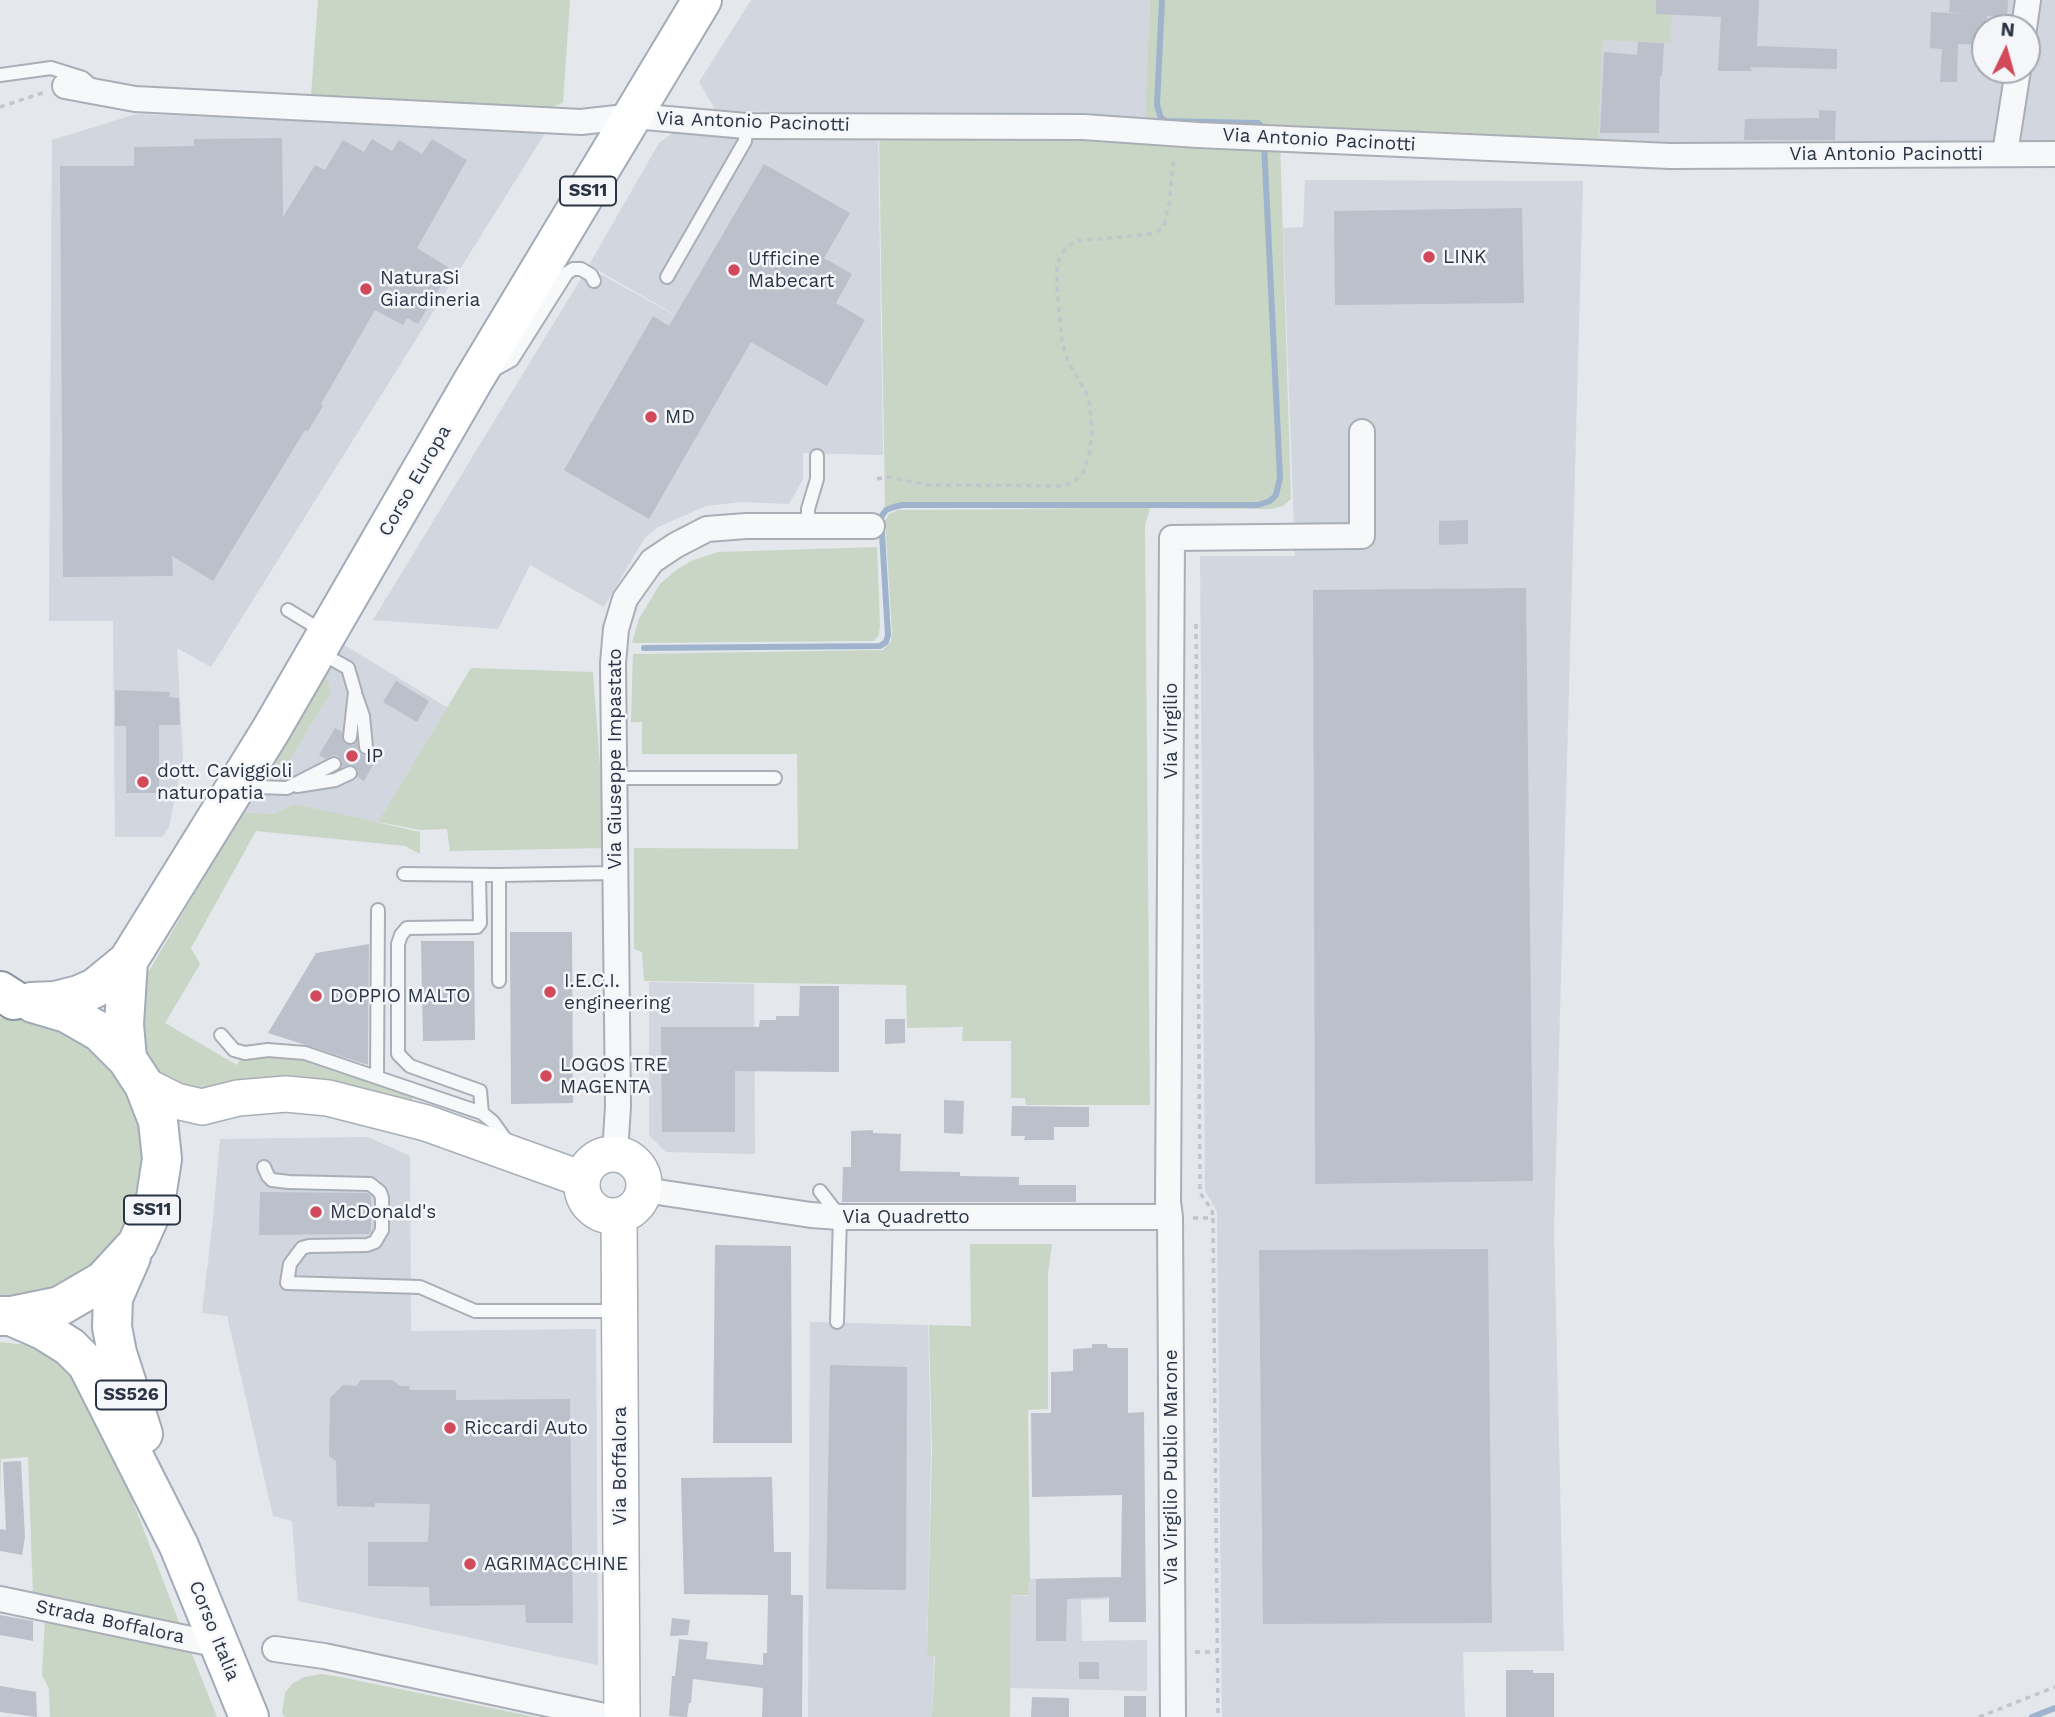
<!DOCTYPE html>
<html>
<head>
<meta charset="utf-8">
<style>
	body { margin:0 }
	#map { position:relative; width:2055px; height:1717px; overflow:hidden; background:#e4e7ec; font-family:"Work Sans",sans-serif }
	canvas { display:block }
	.north { position:absolute; left:1971px; top:14px; width:70px; height:70px; box-sizing:border-box; background:#f4f6f9; border:2px solid #a4a8b1; border-radius:50%; rotate:5deg; font-size:19px; font-weight:700; line-height:28px; text-align:center; color:#2b3445 }
	.north::after { content:''; display:block; margin:auto; width:24px; height:32px; background:#d1495b; clip-path:polygon(50% 0,100% 100%,50% 72%,0 100%) }
</style>
</head>
<body>
<div id="map">
<canvas width="2055" height="1717"></canvas>
<div class="north">N</div>
</div>
<script>
const context = document.querySelector('canvas').getContext('2d');
context.lineJoin = 'round';
function fill(path, color) { context.fillStyle = color; context.fill(path, 'evenodd'); }
const poly = rows => new Path2D(rows.map(r => 'M' + r).join(''));
function trace(path, color, width, dash) { context.strokeStyle = color; context.lineWidth = width; context.lineCap = dash ? 'butt' : 'round'; context.setLineDash(dash || []); context.stroke(path); }
function drawText(font, color, halo, rows, align = 'center') {
  context.font = font + ' "Work Sans",sans-serif'; context.lineWidth = 5; context.setLineDash([]); context.textBaseline = 'middle'; context.strokeStyle = halo; context.fillStyle = color; for (const [text, x, y, turn = 0] of rows) {
    context.save(); context.translate(x, y); context.rotate((+turn || 0) * Math.PI / 180); context.textAlign = isNaN(turn) ? turn : align; if (halo) context.strokeText(text, 0, 0); context.fillText(text, 0, 0); context.restore();
  }
}
const built = poly([
	[751,0,1150,0,1145,118,716,111,699,82],
	[1672,0,2055,0,2055,148,1845,149,1666,142,1598,145,1603,39],
	[1985,28,2027,28,2027,70,1985,70],
	[136,114,547,130,211,667,177,648,183,758,169,827,162,837,115,837,113,621,49,621,52,140],
	[679,129,878,134,883,455,803,453,803,479,789,504,741,502,706,506,658,527,644,539,604,607,530,565,498,629,373,620,588,267,710,335,589,265,659,143],
	[1305,180,1583,181,1554,1230,1564,1651,1463,1652,1465,1717,1222,1717,1217,1211,1205,1191,1200,556,1295,556,1283,228,1303,227],
	[341,643,448,708,377,824,295,804,273,814,242,812,262,777,283,772,331,692,325,670],
	[649,982,754,984,755,1154,666,1152,649,1135],
	[368,1137,410,1156,411,1331,596,1329,598,1665,298,1601,292,1521,273,1516,227,1316,202,1313,213,1218,220,1139],
	[810,1322,928,1325,931,1451,927,1656,934,1656,932,1717,808,1717],
	[1108,1577,1108,1599,1081,1600,1082,1641,1147,1640,1147,1691,1010,1688,1011,1595,1028,1596,1030,1579]
]);
const green = poly([
	[318,0,570,0,563,103,541,111,311,95],
	[1150,0,1672,0,1671,43,1603,40,1598,145,1145,118],
	[879,134,1280,141,1291,499,1283,506,1271,509,1150,508,1145,525,1150,1105,1026,1105,1025,1098,1011,1098,1011,1041,962,1041,963,1027,907,1028,906,985,644,981,642,952,634,949,634,848,798,849,797,754,642,754,642,722,631,722,633,654,882,650,891,642,892,631,885,521,889,514,898,510,1096,509,885,507],
	[877,547,880,624,879,635,874,641,632,643,639,619,660,584,675,571,691,561,718,552],
	[471,668,593,672,606,848,450,851,447,829,420,830,378,822],
	[325,670,331,692,283,772,262,777],
	[295,804,420,832,420,854,405,846,256,831,191,948,200,964,165,1023,237,1065,241,1057,302,1059,413,1095,412,1100,401,1104,205,1091,164,1084,156,1076,138,1037,145,978,242,812,273,814],
	[4,1017,49,1025,90,1046,122,1080,141,1122,146,1167,135,1212,111,1251,75,1281,32,1297,0,1297,0,1018],
	[970,1244,1052,1244,1048,1274,1048,1409,1028,1410,1030,1579,1028,1595,1011,1595,1010,1717,932,1717,935,1656,927,1656,932,1451,929,1325,971,1326],
	[0,1342,37,1346,65,1361,106,1431,182,1630,33,1595,28,1457,1,1459,0,1499],
	[45,1618,190,1649,217,1717,50,1717,49,1689,42,1675],
	[321,1674,341,1677,535,1717,285,1717,282,1713,285,1693,293,1683,304,1677]
]);
const stream = poly([
	[1162,0,1157,105,1161,118,1166,121,1258,123,1264,128],
	[644,648,880,646,886,642,888,635,881,517,886,510,894,507,902,505,1258,505,1270,501,1276,495,1280,478,1264,143],
	[2032,1717,2055,1708]
]);
const building = poly([
	[1656,0,1759,0,1757,46,1837,49,1837,69,1750,67,1752,71,1718,71,1721,17,1656,14],
	[1950,0,2008,0,2007,17,1987,16,1985,45,1958,44,1957,82,1940,82,1942,49,1930,48,1931,12,1968,14,1949,12],
	[1638,42,1664,43,1662,76,1660,76,1659,133,1600,133,1604,52,1637,55],
	[1819,110,1836,111,1835,140,1744,140,1745,119,1819,118],
	[282,138,283,217,315,165,325,170,343,140,364,152,372,139,392,151,399,140,422,154,432,139,467,160,417,248,451,269,418,324,407,318,403,325,375,310,321,404,323,406,308,431,305,430,213,581,172,556,173,576,63,577,60,166,134,166,134,147,194,146,194,139],
	[764,164,850,213,824,258,852,274,836,303,865,320,827,386,751,342,649,519,564,470,653,316,669,326],
	[1522,208,1524,303,1335,305,1334,211],
	[1468,520,1468,544,1439,545,1439,521],
	[1526,588,1533,1181,1315,1184,1313,590],
	[396,681,429,701,417,722,383,702],
	[115,690,170,692,169,697,179,698,180,725,159,725,159,793,126,793,126,726,115,726],
	[335,728,342,732,342,740,345,744,353,745,357,742,359,751,362,755,368,756,374,751,379,754,364,781,358,777,358,770,354,766,350,764,342,767,342,761,338,756,334,755,325,759,319,755],
	[510,932,572,932,573,1103,511,1104],
	[421,941,474,941,475,1040,423,1041],
	[369,944,368,1065,268,1033,316,953],
	[800,986,839,986,839,1072,735,1071,735,1132,662,1132,661,1027,759,1027,760,1020,776,1020,776,1016,799,1016],
	[885,1019,905,1019,905,1043,885,1044],
	[944,1100,964,1101,963,1134,944,1133],
	[1012,1106,1089,1107,1089,1127,1054,1127,1054,1140,1024,1140,1025,1136,1011,1136],
	[873,1130,873,1133,901,1134,900,1171,960,1172,960,1176,1019,1177,1019,1185,1076,1185,1076,1202,842,1202,843,1167,851,1167,851,1131],
	[260,1192,367,1193,371,1196,371,1231,369,1234,259,1235],
	[715,1245,791,1246,792,1443,713,1443],
	[1488,1249,1492,1623,1263,1624,1259,1250],
	[1092,1344,1107,1344,1108,1348,1128,1348,1128,1413,1144,1412,1146,1622,1109,1622,1109,1597,1067,1599,1066,1641,1036,1641,1036,1579,1121,1577,1122,1495,1032,1497,1031,1413,1051,1413,1051,1372,1073,1371,1073,1349,1092,1348],
	[830,1365,907,1367,906,1590,826,1589],
	[361,1380,392,1380,400,1386,409,1386,410,1390,456,1390,456,1400,570,1399,573,1623,526,1623,525,1605,430,1606,429,1587,368,1586,368,1542,428,1542,430,1504,375,1503,375,1507,337,1506,336,1461,329,1456,330,1398,343,1385,356,1386],
	[21,1461,25,1537,22,1555,0,1551,0,1529,6,1530,3,1462],
	[772,1477,774,1552,791,1552,791,1595,803,1595,802,1717,762,1717,763,1688,693,1679,691,1703,689,1703,687,1717,669,1716,672,1676,675,1676,679,1639,708,1642,706,1659,763,1665,763,1653,767,1653,768,1595,684,1594,681,1478],
	[0,1615,33,1621,33,1641,0,1635],
	[672,1618,690,1620,688,1635,670,1636],
	[1079,1662,1099,1662,1099,1679,1079,1679],
	[1506,1670,1533,1670,1533,1673,1554,1673,1554,1717,1506,1717],
	[0,1686,36,1692,37,1717,0,1712],
	[1124,1696,1146,1696,1146,1717,1124,1717],
	[1032,1697,1069,1698,1069,1717,1031,1717]
]);
const path = poly([
	[0,107,45,92],
	[877,479,887,477,929,485,1062,486,1073,482,1083,473,1089,455,1092,430,1090,406,1086,392,1068,362,1062,342,1057,287,1057,268,1060,256,1067,247,1076,241,1144,235,1157,232,1164,226,1169,204,1174,156],
	[1196,624,1200,1193,1212,1210,1213,1218],
	[1193,1218,1213,1218,1218,1717],
	[1195,1652,1217,1652],
	[1979,1717,2055,1687]
]);
const lane = poly([
	[0,75,51,68,83,78,90,84],
	[667,277,745,141,746,126],
	[492,371,512,360,567,273,573,269,581,269,591,275,594,281],
	[808,526,808,509,817,479,817,456],
	[288,610,324,632],
	[321,653,348,668,355,692,350,737],
	[356,696,363,716,366,747],
	[614,778,775,778],
	[244,781,257,787,287,788,334,764],
	[297,786,335,780,350,773],
	[404,874,499,875,614,873],
	[479,875,480,923,477,927,407,928,401,935,398,944,398,1054,410,1066,480,1091,482,1113],
	[499,875,499,981],
	[221,1035,234,1050,245,1053,268,1050,305,1053,482,1113,493,1122,508,1143],
	[377,1077,378,910],
	[264,1167,268,1176,272,1180,289,1182,370,1184,380,1192,382,1198,382,1230,375,1242,367,1245,309,1246,302,1248,290,1264,287,1283,420,1287,475,1311,619,1311],
	[820,1191,840,1217,837,1322]
]);
const street = poly([
	[2024,28,2028,0],
	[65,86,135,99,581,122,634,116,746,126,1083,127,1198,135,1670,156,2055,154],
	[2005,153,2018,70],
	[615,1154,618,1106,613,663,616,629,625,599,652,561,676,545,707,529,746,526,872,526],
	[644,1190,811,1215,840,1217,1170,1217],
	[0,1599,219,1645],
	[275,1649,324,1656,609,1717],
	[1173,1717,1170,1217,1168,1202,1172,538,1362,536,1362,432]
]);
const secondary = poly([
	[144,1085,176,1101,202,1107,238,1098,286,1094,328,1098,426,1123,582,1179],
	'582 1185a31 31 0 1 1 62 0a31 31 0 1 1-62 0Z',
	[619,1216,622,1717]
]);
const primary = poly([
	[31,1002,55,1001,79,995,95,988,128,961,271,730,473,381,702,0],
	[127,1059,124,1024,128,961],
	[131,1257,113,1298,112,1327,117,1353,143,1434],
	[0,1316,11,1316,60,1306,103,1281,137,1244,155,1204,162,1159,158,1121,144,1085,127,1059,100,1032,67,1013,33,1003],
	[11,1316,43,1330,70,1347,87,1364,179,1546,249,1717]
]);
const highway = poly([
	[0,991,14,1000]
]);
const markers = [
	[1429,257,7,"#d1495b"],
	[734,270,7,"#d1495b"],
	[366,289,7,"#d1495b"],
	[651,417,7,"#d1495b"],
	[352,756,7,"#d1495b"],
	[143,782,7,"#d1495b"],
	[550,992,7,"#d1495b"],
	[316,996,7,"#d1495b"],
	[546,1076,7,"#d1495b"],
	[316,1212,7,"#d1495b"],
	[450,1428,7,"#d1495b"],
	[470,1564,7,"#d1495b"]
];
const shields = [
	[588,191,56],
	[152,1210,56],
	[131,1395,70]
];
const shieldNames = [
	["SS11",588,191],
	["SS11",152,1210],
	["SS526",131,1395]
];
const streetNames = [
	["Via Antonio Pacinotti",753,122,2],
	["Via Antonio Pacinotti",1319,140,3],
	["Via Antonio Pacinotti",1886,154],
	["Corso Europa",415,481,-60],
	["Via Virgilio",1171,731,-90],
	["Via Giuseppe Impastato",615,759,-90],
	["Via Quadretto",906,1217],
	["Via Boffalora",620,1466,-90],
	["Via Virgilio Publio Marone",1171,1467,-90],
	["Strada Boffalora",110,1622,12],
	["Corso Italia",214,1631,68]
];
const poiNames = [
	["LINK",1443,257],
	["Ufficine",748,259],
	["Mabecart",748,281],
	["NaturaSi",380,278],
	["Giardineria",380,300],
	["MD",665,417],
	["IP",366,756],
	["dott. Caviggioli",157,771],
	["naturopatia",157,793],
	["I.E.C.I.",564,981],
	["engineering",564,1003],
	["DOPPIO MALTO",330,996],
	["LOGOS TRE",560,1065],
	["MAGENTA",560,1087],
	["McDonald's",330,1212],
	["Riccardi Auto",464,1428],
	["AGRIMACCHINE",484,1564]
];
fill(built, '#d2d6de');
fill(green, '#c9d6c5');
trace(stream, '#9fb4cc', 6);
fill(building, '#bbc0ca');
trace(lane, '#a9aeb7', 16);
trace(street, '#a9aeb7', 28);
trace(secondary, '#a9aeb7', 38);
trace(primary, '#a3abb8', 42);
trace(highway, '#8b94a3', 42);
trace(path, '#c2c5cb', 3.5, [5, 5]);
trace(lane, '#f7f8fa', 12);
trace(street, '#f7f8fa', 24);
trace(secondary, '#fff', 35);
trace(primary, '#fff', 38);
trace(highway, '#fff', 38);
for (const [x, y, r, color] of markers) { const dot = new Path2D(); dot.arc(x, y, r, 0, 2 * Math.PI); context.fillStyle = color; context.fill(dot); trace(dot, '#f4f6f9', 2.5); }
for (const [x, y, w] of shields) { const box = new Path2D(); box.roundRect(x - w / 2, y - 14.5, w, 29, 5); context.fillStyle = '#f4f6f9'; context.fill(box); trace(box, '#2b3445', 2); }
drawText('bold 18px', '#2b3445', null, shieldNames);
drawText('19px', '#2b3445', '#f4f6f9', streetNames);
drawText('19px', '#2b3445', '#f4f6f9', poiNames, 'left');
</script>
</body>
</html>
